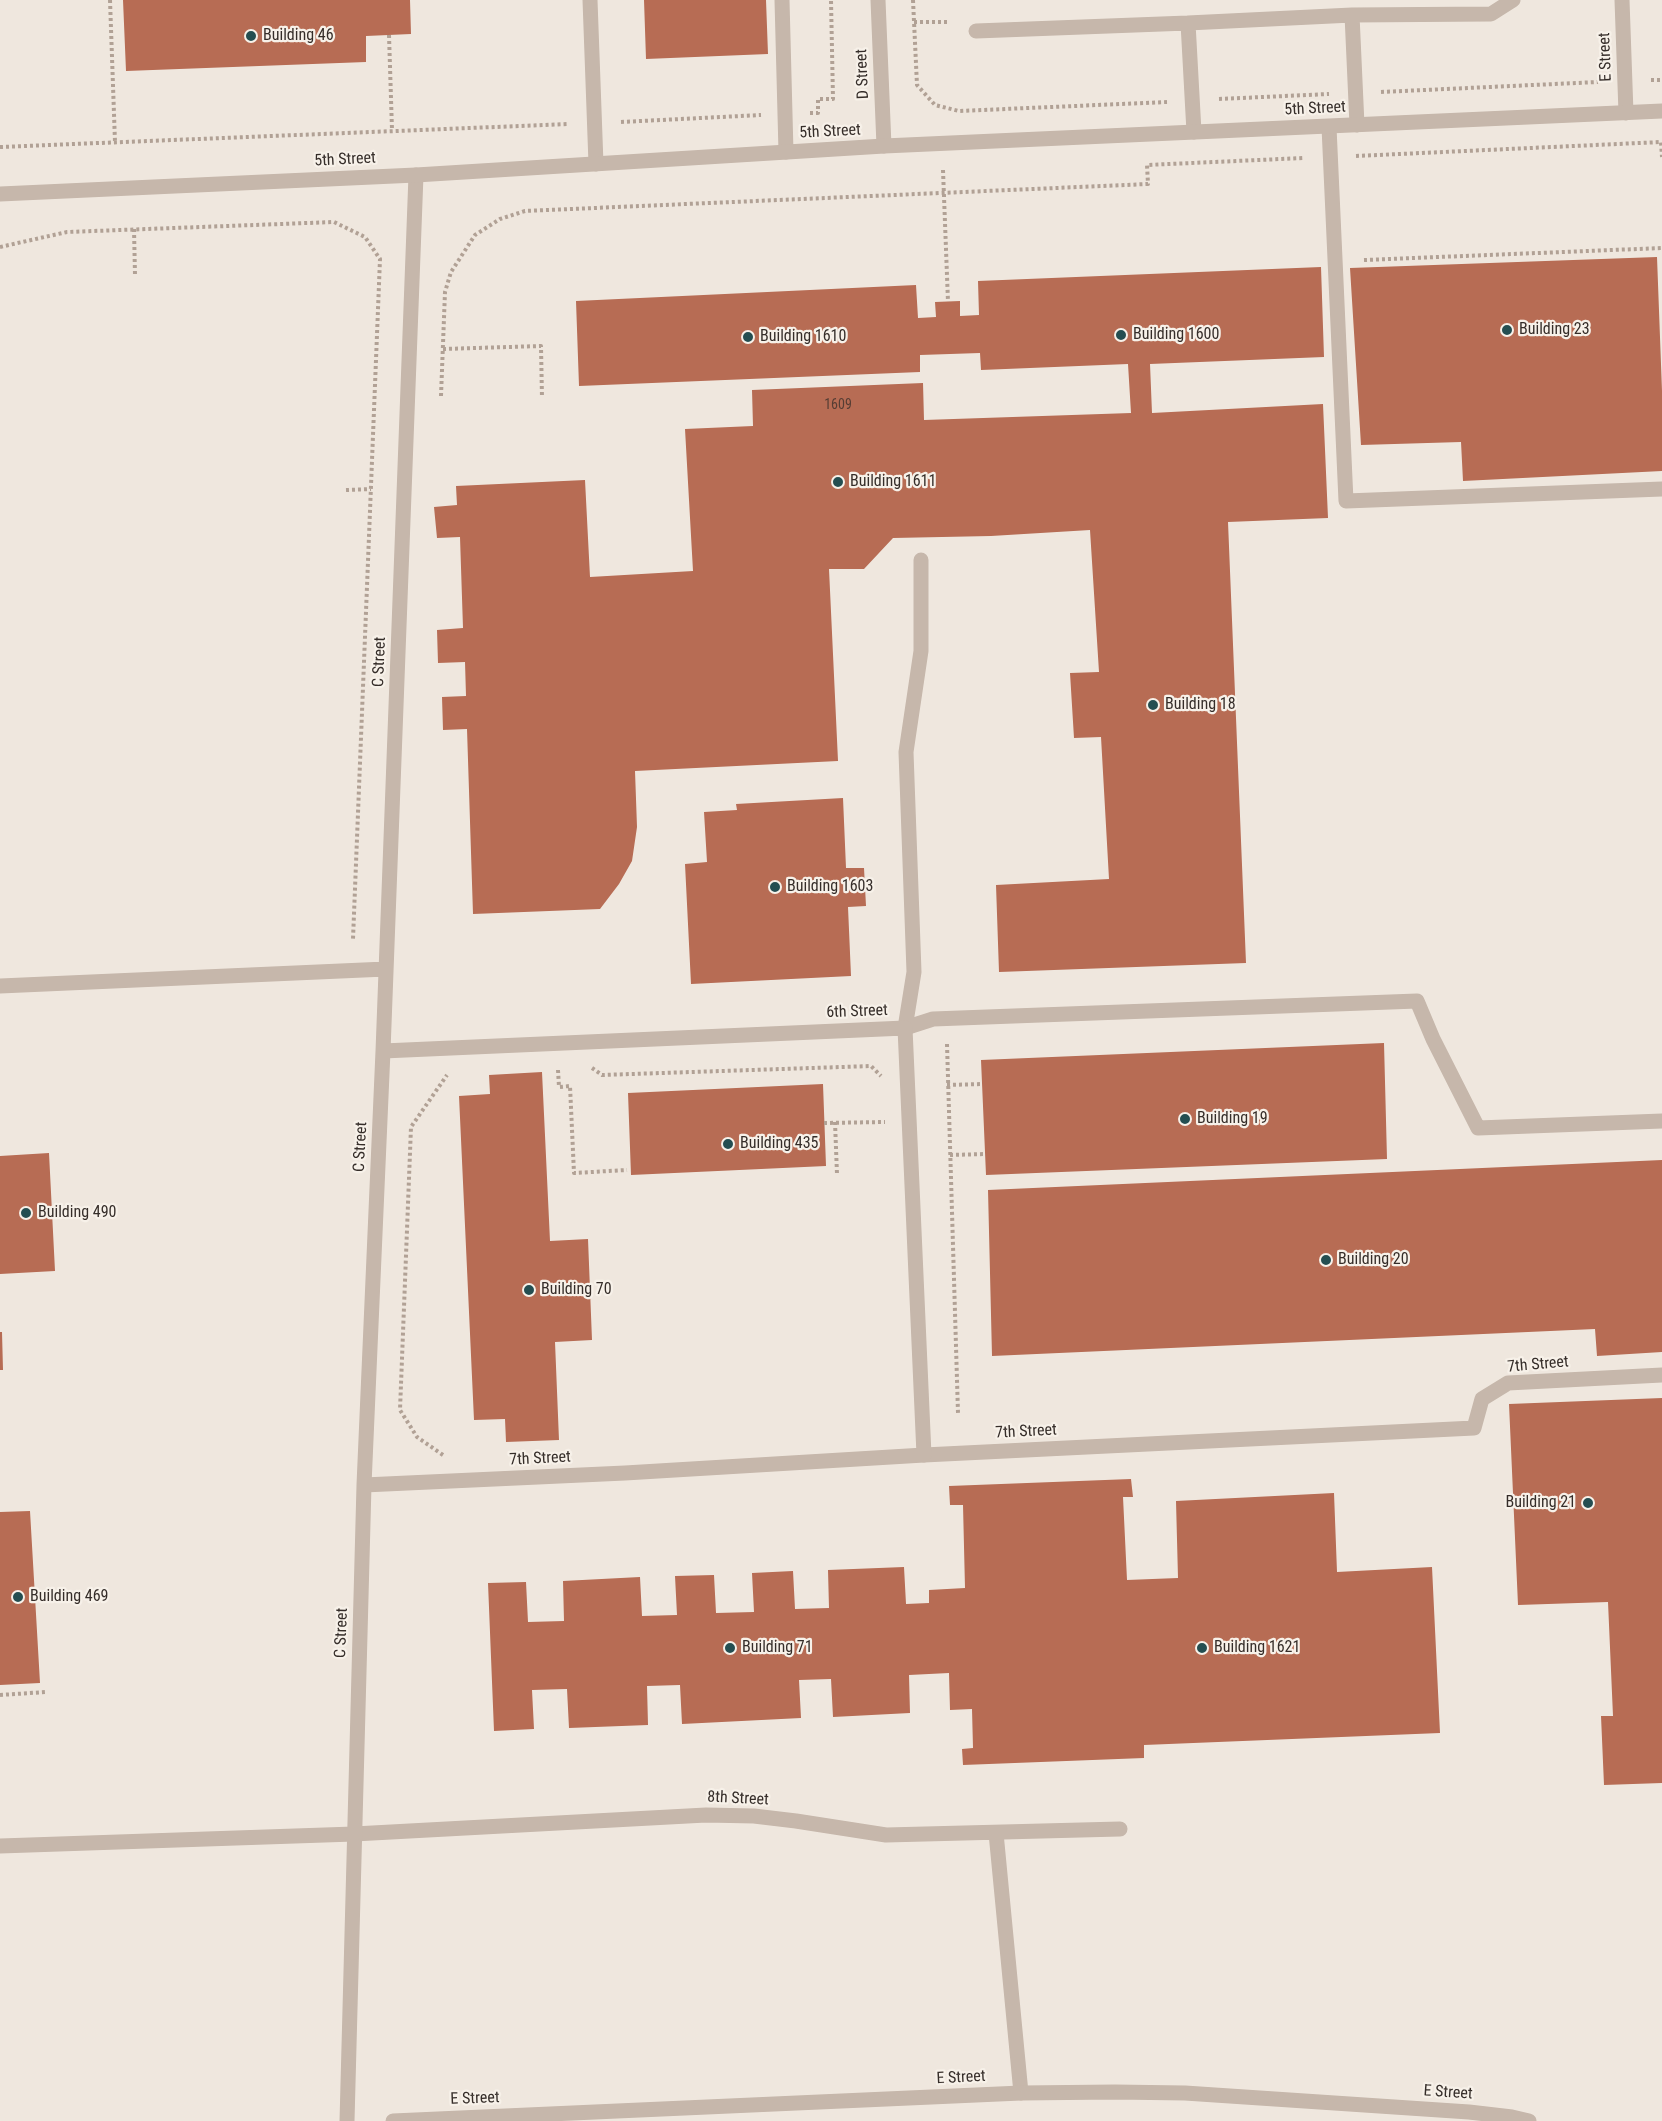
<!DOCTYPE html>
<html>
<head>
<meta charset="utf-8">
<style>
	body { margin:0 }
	canvas { display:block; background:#efe7de }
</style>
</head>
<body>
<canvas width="1662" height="2121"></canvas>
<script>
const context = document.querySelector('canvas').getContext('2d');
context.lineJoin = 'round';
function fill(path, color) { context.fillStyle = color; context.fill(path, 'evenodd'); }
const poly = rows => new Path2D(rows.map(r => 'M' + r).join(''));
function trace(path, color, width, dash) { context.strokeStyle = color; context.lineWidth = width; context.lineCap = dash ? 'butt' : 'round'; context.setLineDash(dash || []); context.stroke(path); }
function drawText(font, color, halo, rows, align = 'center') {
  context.font = font + ' "Roboto Condensed",sans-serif'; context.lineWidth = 4.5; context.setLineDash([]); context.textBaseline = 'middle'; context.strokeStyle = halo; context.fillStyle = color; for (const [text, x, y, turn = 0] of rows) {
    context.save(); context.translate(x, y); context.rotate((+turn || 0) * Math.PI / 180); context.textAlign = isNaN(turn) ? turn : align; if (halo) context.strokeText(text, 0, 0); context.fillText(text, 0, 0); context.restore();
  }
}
const building = poly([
	[123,0,410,0,411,34,366,36,366,62,126,71],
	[644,0,766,0,768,54,646,59],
	[1657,257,1662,391,1662,471,1463,481,1461,442,1361,445,1350,268],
	[1321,267,1324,357,1150,364,1152,413,1323,404,1328,518,1228,522,1246,963,999,972,996,885,1109,879,1101,737,1074,738,1070,673,1099,672,1090,530,991,536,893,538,864,569,829,569,838,761,635,771,637,827,632,861,619,884,600,909,473,914,467,729,443,730,442,697,466,696,465,662,438,663,437,630,463,628,460,537,437,538,434,507,457,505,456,486,585,480,590,577,693,571,685,429,753,426,752,390,923,383,924,420,1131,413,1128,364,981,370,980,353,920,355,920,372,579,386,576,301,916,285,918,318,936,317,935,302,960,301,960,316,979,315,978,281],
	[843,798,846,868,864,868,866,906,848,907,851,976,691,984,685,864,707,862,704,812,737,810,736,804],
	[1384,1043,1387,1159,986,1175,981,1060],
	[542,1072,550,1241,588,1239,592,1340,555,1342,559,1440,506,1442,505,1419,474,1420,459,1096,490,1094,489,1075],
	[823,1084,826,1166,631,1175,628,1093],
	[49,1153,55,1271,0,1274,0,1156],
	[1662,1160,1662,1352,1597,1356,1595,1329,992,1356,988,1190],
	[0,1332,2,1332,3,1370,0,1370],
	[1662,1398,1662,1783,1604,1785,1601,1716,1613,1716,1608,1602,1518,1605,1509,1404],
	[1131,1479,1133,1497,1123,1497,1127,1580,1178,1578,1176,1501,1334,1493,1337,1572,1432,1567,1440,1733,1144,1745,1144,1758,963,1765,962,1749,973,1748,972,1709,950,1710,949,1673,909,1675,910,1713,833,1717,831,1679,799,1680,801,1718,682,1724,680,1685,647,1686,648,1725,569,1728,567,1689,532,1690,534,1729,494,1731,488,1583,526,1582,528,1622,564,1621,563,1581,640,1577,642,1616,677,1615,675,1576,714,1575,716,1613,754,1612,752,1573,793,1571,795,1609,829,1608,828,1570,904,1567,906,1604,929,1603,929,1590,965,1588,963,1505,950,1505,949,1486],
	[30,1511,40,1683,0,1685,0,1512]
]);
const path = poly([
	[110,0,115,142],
	[913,0,917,85,935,105,959,111,1167,102],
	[914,22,949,22],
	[389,35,392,130],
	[1651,80,1662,80],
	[1381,92,1598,82],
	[1219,99,1329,94],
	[810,113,818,113,818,99,833,99,831,0],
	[621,122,761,115],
	[0,147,569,124],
	[1356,156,1661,142,1662,157],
	[943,170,948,302],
	[134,229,135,275],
	[0,247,67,232,334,222,365,237,380,259,353,939],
	[1364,260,1662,248],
	[443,349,541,346,542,398],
	[441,396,445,292,451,272,475,235,500,219,525,211,1148,184,1147,165,1303,158],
	[346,490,371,489],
	[947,1044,958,1413],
	[592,1068,602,1075,871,1066,881,1076],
	[558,1070,559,1087,570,1086,574,1173,627,1170],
	[947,1085,983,1084],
	[835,1122,837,1174],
	[824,1123,885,1122],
	[950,1155,986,1154],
	[443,1455,417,1437,400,1410,411,1127,447,1075],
	[0,1695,46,1692]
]);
const service = poly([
	[590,0,596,164],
	[782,0,786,152],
	[1352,15,1357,125],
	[976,31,1188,23],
	[1329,127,1346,501,1662,489],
	[1194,132,1188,23,1352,15,1491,14,1513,0],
	[921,560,921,651,906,752,914,972,905,1028,933,1019,1417,1001,1433,1039,1478,1128,1662,1121],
	[924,1455,1474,1428,1482,1399,1508,1383,1662,1375],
	[996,1833,1021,2093],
	[354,1834,706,1815,754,1816,796,1821,886,1835,1120,1829]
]);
const minor = poly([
	[878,0,884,146],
	[1622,0,1626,113],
	[0,986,386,969],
	[364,1485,625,1473,924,1455,905,1028,383,1051],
	[0,1846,354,1834],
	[347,2121,364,1485,383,1051,416,175],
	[393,2121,1021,2093,1115,2092,1185,2093,1469,2112,1512,2117,1529,2121]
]);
const tertiary = poly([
	[0,194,416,175,884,146,1662,111]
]);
const markers = [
	[251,36,6,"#244e51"],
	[1507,330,6,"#244e51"],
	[1121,335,6,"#244e51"],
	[748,337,6,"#244e51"],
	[838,482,6,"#244e51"],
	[1153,705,6,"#244e51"],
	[775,887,6,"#244e51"],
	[1185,1119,6,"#244e51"],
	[728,1144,6,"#244e51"],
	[26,1213,6,"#244e51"],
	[1326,1260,6,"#244e51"],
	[529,1290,6,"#244e51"],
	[1588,1503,6,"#244e51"],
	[18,1597,6,"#244e51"],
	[730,1648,6,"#244e51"],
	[1202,1648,6,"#244e51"]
];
const numberNames = [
	["1609",838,405]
];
const poiNames = [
	["Building 46",263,36],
	["Building 23",1519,330],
	["Building 1600",1133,335],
	["Building 1610",760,337],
	["Building 1611",850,482],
	["Building 18",1165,705],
	["Building 1603",787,887],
	["Building 19",1197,1119],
	["Building 435",740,1144],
	["Building 490",38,1213],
	["Building 20",1338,1260],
	["Building 70",541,1290],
	["Building 21",1576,1503,"right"],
	["Building 469",30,1597],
	["Building 71",742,1648],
	["Building 1621",1214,1648]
];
const streetNames = [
	["E Street",1606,57,-92],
	["D Street",863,74,-92],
	["5th Street",1315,109,-3],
	["5th Street",830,132,-3],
	["5th Street",345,160,-3],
	["C Street",380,662,-88],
	["6th Street",857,1012,-2],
	["C Street",361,1147,-87],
	["7th Street",1538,1365,-5],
	["7th Street",1026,1432,-3],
	["7th Street",540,1459,-3],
	["C Street",342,1633,-88],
	["8th Street",738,1799,3],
	["E Street",961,2078,-3],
	["E Street",1448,2093,4],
	["E Street",475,2099,-2]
];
fill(building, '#b76c54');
trace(path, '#b1a195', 4, [3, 3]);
trace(service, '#c6b7ab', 15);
trace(minor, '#c6b7ab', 15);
trace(tertiary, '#c6b7ab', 15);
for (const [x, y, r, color] of markers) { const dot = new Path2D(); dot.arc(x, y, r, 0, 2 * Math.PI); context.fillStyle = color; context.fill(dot); trace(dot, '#f7f1e9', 2); }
drawText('14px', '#563d34', null, numberNames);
drawText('16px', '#352d29', '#f7f1e9', poiNames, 'left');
drawText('16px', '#352d29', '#f7f1e9', streetNames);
</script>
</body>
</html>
